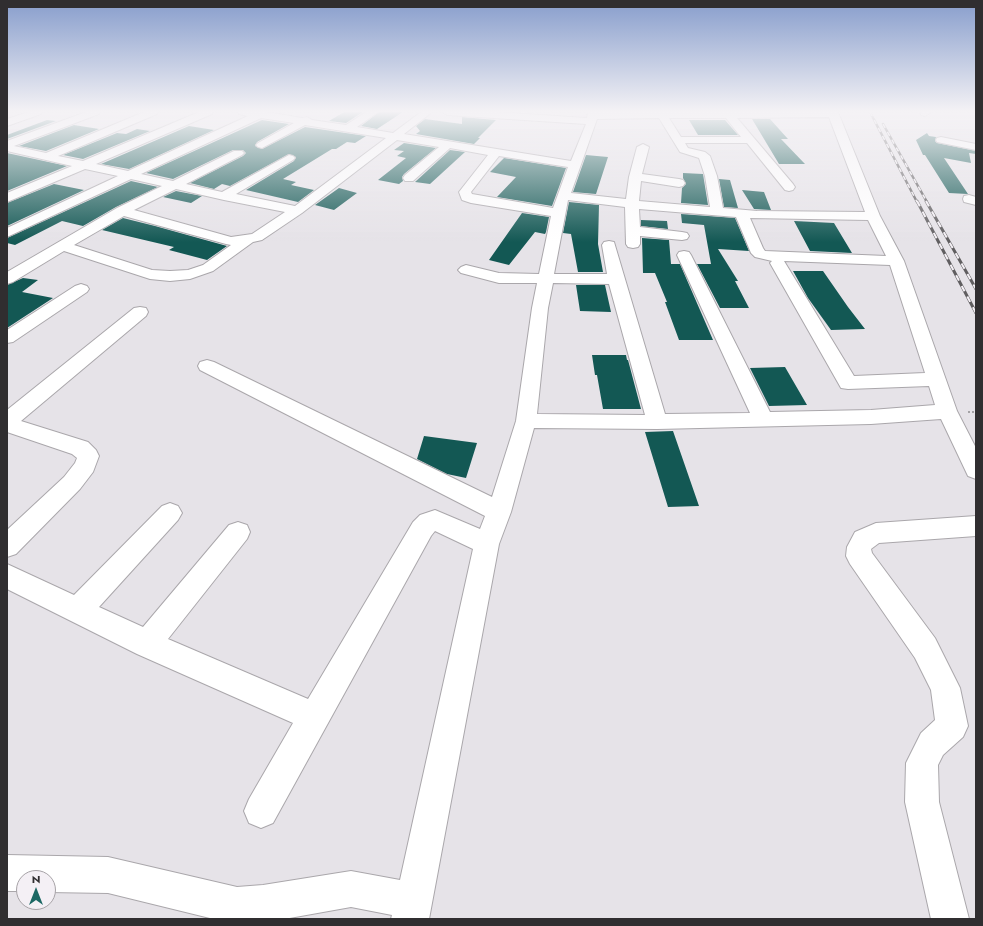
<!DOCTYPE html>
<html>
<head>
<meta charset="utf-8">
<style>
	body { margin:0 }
	#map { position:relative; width:983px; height:926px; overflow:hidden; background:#e6e3e8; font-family:Jost,sans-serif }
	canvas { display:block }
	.frame { position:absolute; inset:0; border:8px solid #302e30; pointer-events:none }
	.north { position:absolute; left:16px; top:870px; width:40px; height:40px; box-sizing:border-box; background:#f4f0f5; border:1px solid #a6a2a6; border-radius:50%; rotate:0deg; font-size:11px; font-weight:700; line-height:16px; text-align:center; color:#302e30 }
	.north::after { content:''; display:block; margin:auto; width:14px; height:18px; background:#1c6864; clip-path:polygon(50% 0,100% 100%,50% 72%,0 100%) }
</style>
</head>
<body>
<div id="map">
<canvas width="983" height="926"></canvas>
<div class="frame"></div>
<div class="north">N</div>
</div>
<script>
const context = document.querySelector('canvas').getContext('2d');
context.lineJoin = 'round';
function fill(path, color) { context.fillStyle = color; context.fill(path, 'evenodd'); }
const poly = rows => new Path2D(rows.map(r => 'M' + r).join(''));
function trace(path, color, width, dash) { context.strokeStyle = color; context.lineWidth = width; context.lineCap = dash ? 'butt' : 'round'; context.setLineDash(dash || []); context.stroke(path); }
const building = poly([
	[344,112,363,112,346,123,329,121],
	[379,112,403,112,377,129,361,126],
	[462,117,496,120,478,138,480,138,474,144,416,134,420,131,416,126,425,119,462,124],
	[752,119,770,119,788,139,781,139,805,164,779,164],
	[47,120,56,121,7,139,7,135],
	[262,120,289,124,257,142,255,146,262,149,305,127,366,136,355,143,347,142,336,149,332,149,283,179,296,182,291,185,314,190,298,202,246,190,294,161,296,157,289,154,230,186,222,184,214,189,190,183,243,156,246,153,243,150,233,150,173,179,146,173],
	[689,120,725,120,738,135,698,135],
	[74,125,99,129,46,151,19,146],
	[189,126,214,130,129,169,101,164],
	[137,129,150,131,83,159,63,155,117,133,126,134],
	[927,133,929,136,936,137,935,141,937,143,976,151,976,154,969,153,971,163,944,158,968,194,949,193,925,155,923,155,916,140],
	[404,143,436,148,404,174,402,177,403,181,399,184,378,180,406,158,397,156,404,151,394,150],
	[450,150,465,152,430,184,415,182],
	[7,153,67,166,7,191],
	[586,155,608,157,596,194,573,192],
	[504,158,566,168,552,206,497,197,516,177,490,172],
	[683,173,703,174,708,205,681,203,682,188,686,184,683,178],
	[719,179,730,180,738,208,724,207],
	[131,181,158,187,116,207,83,226,62,221,15,245,7,243,7,238],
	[54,184,84,190,7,226,7,203],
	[339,188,357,193,334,210,315,205],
	[742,190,764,192,771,210,754,209],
	[176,191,202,196,191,203,163,197],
	[569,202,599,205,598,244,603,272,578,272,571,234,563,233],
	[522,213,549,217,546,232,545,234,535,232,509,265,489,260],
	[681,214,735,218,749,251,718,249,738,281,735,281,749,308,720,308,697,264,711,264,704,225,682,223],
	[123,218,155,226,227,246,207,260,169,250,174,247,102,230],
	[641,220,667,221,668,229,641,226],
	[794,221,834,223,852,253,810,251],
	[642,238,669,240,671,264,680,264,713,340,679,340,665,302,667,302,655,273,643,273],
	[793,271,823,271,848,307,865,329,831,330,808,298],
	[23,278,38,280,22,292,53,298,7,328,7,285],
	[576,285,605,285,611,312,580,311],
	[592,355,626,355,627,360,628,360,641,409,603,409,597,375,595,375],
	[785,367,807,405,769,406,750,368],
	[673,431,699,506,668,507,645,432],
	[424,436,477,443,466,478,447,474,417,459]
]);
const path = poly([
	[968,412,976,412]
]);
const minor = poly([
	[28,112,42,112,41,114,7,126,7,119,28,112],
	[86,112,100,112,99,114,14,146,46,153,144,112,158,112,157,114,58,156,83,161,199,112,213,112,212,114,96,164,128,171,248,116,239,114,238,112,267,112,302,118,307,117,312,120,346,125,366,112,378,112,357,127,393,133,421,112,432,112,404,134,571,161,586,124,447,115,442,112,496,112,587,118,588,112,838,112,880,216,904,261,957,411,976,448,976,479,968,476,941,419,871,424,657,429,534,428,511,512,499,544,429,919,391,919,392,915,351,907,284,919,214,919,108,893,48,892,48,878,24,878,24,891,7,891,7,855,108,857,237,887,263,885,351,871,400,880,473,549,435,531,431,536,273,823,261,828,249,823,244,811,249,799,293,723,137,654,7,589,7,564,74,595,162,506,170,503,178,506,182,513,178,520,99,607,143,627,229,525,238,522,247,525,250,532,247,539,168,639,308,699,413,522,420,515,435,510,480,529,485,516,200,370,198,366,200,362,207,360,214,362,492,497,516,421,532,308,537,283,499,283,461,273,458,270,461,267,466,265,499,273,539,274,551,216,471,203,462,200,459,192,488,155,450,148,413,181,405,181,403,178,405,175,439,147,397,140,302,213,262,240,253,242,213,271,190,279,170,281,150,279,64,251,13,282,7,284,7,272,117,208,162,186,131,179,7,237,7,228,118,176,85,169,7,202,7,193,72,166,7,151,7,141,86,112],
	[829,117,865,212,757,211,723,208,717,176,710,156,705,152,688,148,685,143,747,143,785,190,789,191,793,190,795,187,793,184,737,118,829,117],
	[261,118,294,123,258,143,256,145,258,147,262,148,305,125,386,138,295,206,236,194,293,160,295,158,293,156,289,155,222,192,186,184,242,155,244,153,242,151,234,151,173,181,141,174,261,118],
	[659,118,680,152,699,158,705,176,710,207,639,201,641,181,679,187,683,186,685,183,683,180,679,179,642,174,649,147,643,144,637,147,629,177,626,199,571,193,597,119,659,118],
	[669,118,726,118,741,137,681,137,669,118],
	[499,156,568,167,553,208,472,194,471,192,499,156],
	[176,189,224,200,285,212,252,234,231,237,134,210,176,189],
	[568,200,625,207,626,244,628,247,633,248,638,247,640,244,640,236,682,240,687,239,689,236,687,233,682,232,640,227,639,209,736,217,751,253,755,257,772,261,770,263,841,388,848,389,929,386,935,405,871,410,770,412,691,255,689,252,684,251,679,252,677,255,750,413,665,414,614,242,609,241,604,242,602,245,607,274,554,274,568,200],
	[124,216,226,244,231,245,203,265,188,270,170,271,152,270,74,245,124,216],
	[750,218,868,220,886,256,765,251,763,248,750,218],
	[784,261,890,265,925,373,854,376,784,261],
	[553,283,609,284,645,415,537,414,548,308,553,283],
	[920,112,930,112,930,113,925,116,921,115,920,112],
	[941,137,976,144,976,150,937,142,936,140,937,138,941,137],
	[969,195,976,197,976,205,964,202,963,199,964,196,969,195],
	[81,284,87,286,89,289,87,292,13,342,7,343,7,330,75,286,81,284],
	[140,307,146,308,148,312,146,316,21,421,88,442,96,450,99,456,93,472,80,489,16,554,7,557,7,530,64,477,75,463,77,458,72,454,7,432,7,410,134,308,140,307],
	[976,516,976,536,879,543,871,549,872,553,935,638,960,688,968,726,963,737,943,755,938,765,939,802,969,919,931,919,905,802,906,763,921,733,935,720,931,690,915,658,850,564,846,556,847,547,855,532,876,523,976,516]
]);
const railFar1 = poly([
	[870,112,917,202],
	[883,124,927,202]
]);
const rail = poly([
	[917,201,976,313],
	[926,201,976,289]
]);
fill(building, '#135854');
trace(minor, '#aaa7ab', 2);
trace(path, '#a4a2a5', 2, [2, 2]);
fill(minor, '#fff');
trace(railFar1, '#605e60', 2.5);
trace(rail, '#605e60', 3);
trace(railFar1, '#f4f0f5', 1.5, [4.5]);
trace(rail, '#f4f0f5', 2, [6]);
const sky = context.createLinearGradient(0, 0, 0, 242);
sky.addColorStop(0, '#879dcc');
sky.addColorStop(0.46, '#f4f2f5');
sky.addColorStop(1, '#f4f2f500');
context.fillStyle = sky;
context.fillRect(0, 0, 983, 242);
</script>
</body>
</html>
